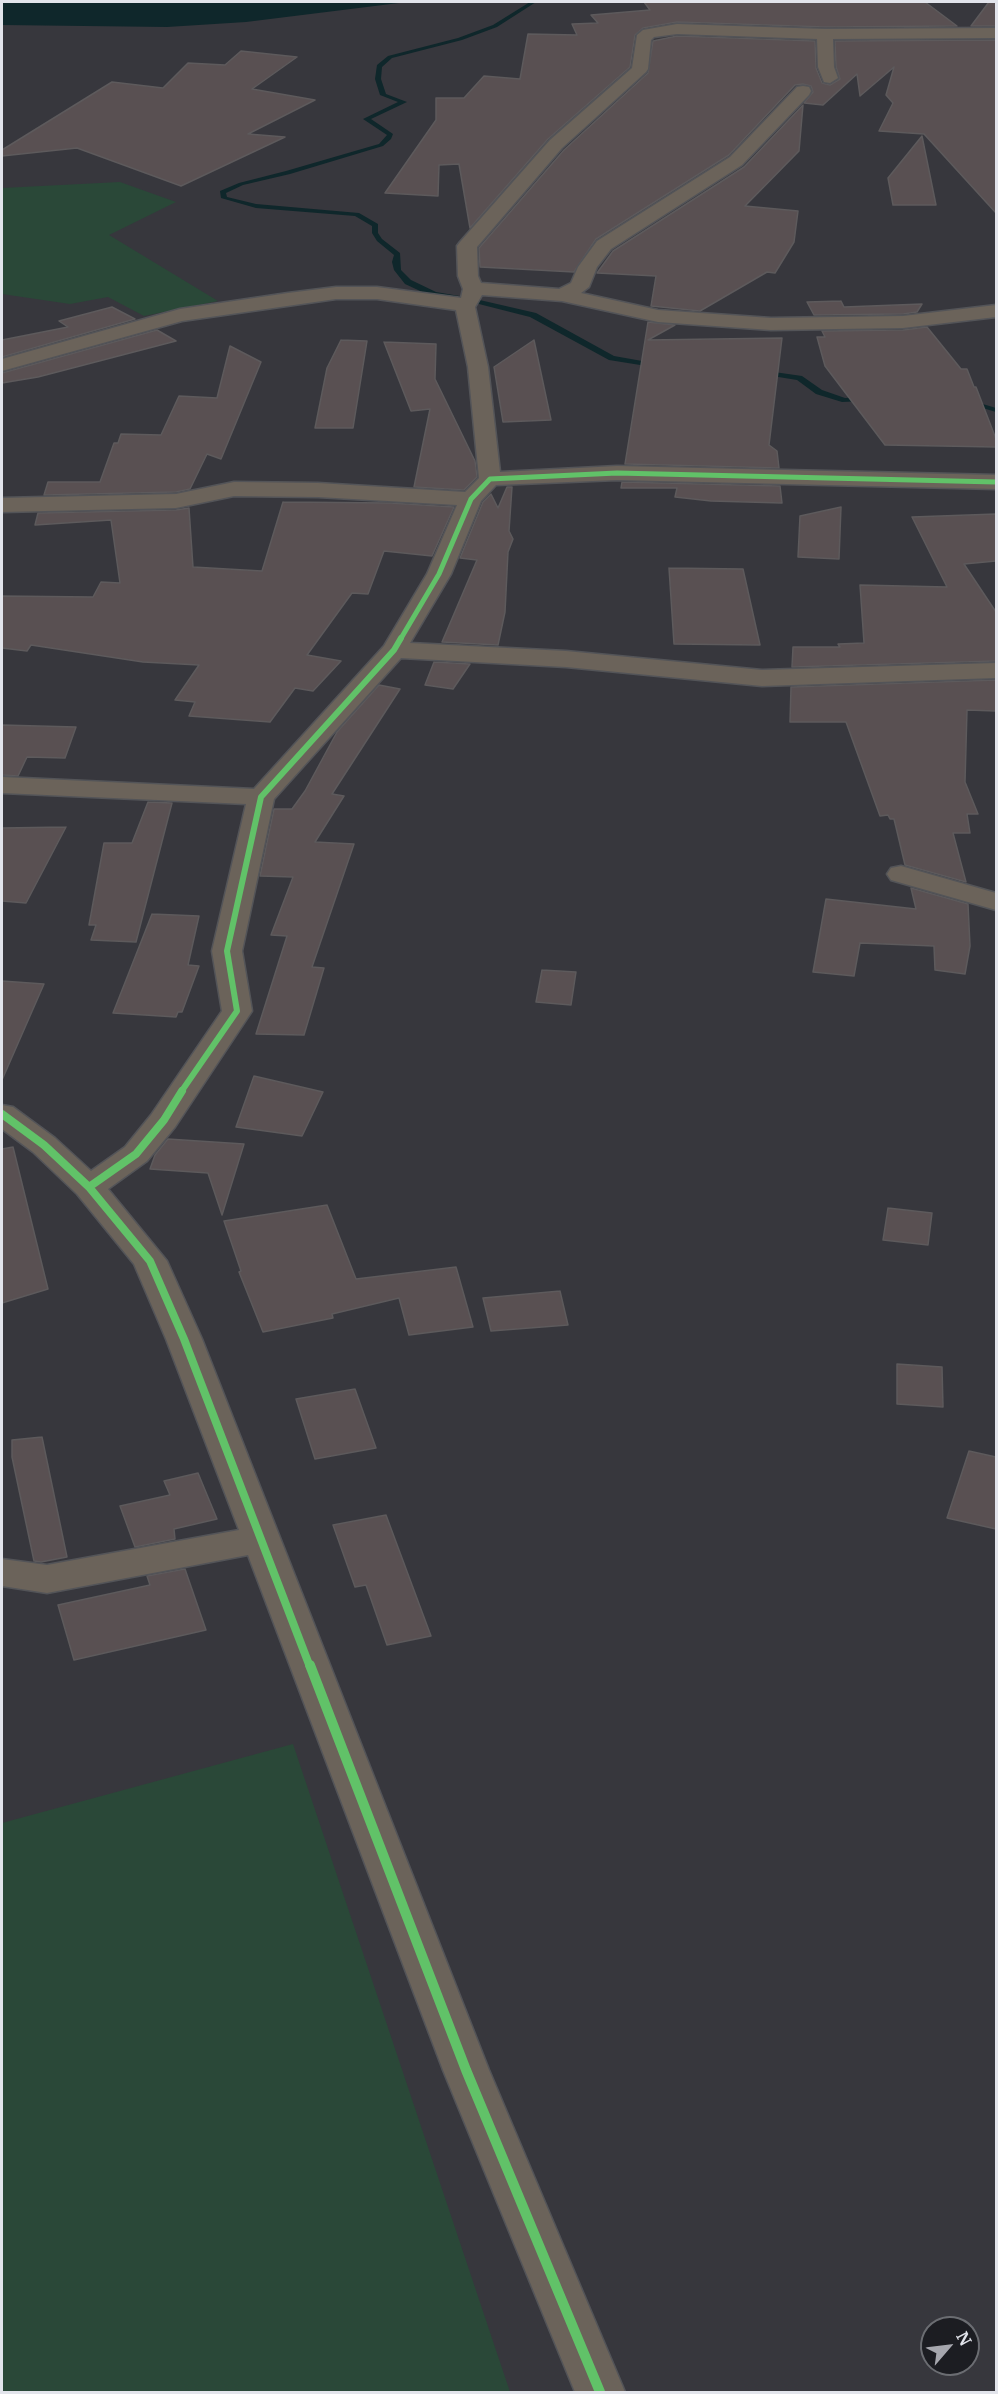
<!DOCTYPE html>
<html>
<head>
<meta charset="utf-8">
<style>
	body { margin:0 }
	#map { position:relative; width:998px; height:2394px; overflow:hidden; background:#37373d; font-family:Merriweather,serif }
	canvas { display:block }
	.frame { position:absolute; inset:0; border:3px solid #e2e4eb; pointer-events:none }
	.north { position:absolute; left:920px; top:2316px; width:60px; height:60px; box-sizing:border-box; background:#1c1d22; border:2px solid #6b6d72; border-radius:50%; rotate:62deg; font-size:16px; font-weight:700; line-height:24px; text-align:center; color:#e2e4eb }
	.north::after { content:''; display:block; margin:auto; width:21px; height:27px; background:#a6a7ae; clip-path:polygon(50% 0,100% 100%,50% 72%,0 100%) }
</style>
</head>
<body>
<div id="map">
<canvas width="998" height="2394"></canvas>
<div class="frame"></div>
<div class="north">N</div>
</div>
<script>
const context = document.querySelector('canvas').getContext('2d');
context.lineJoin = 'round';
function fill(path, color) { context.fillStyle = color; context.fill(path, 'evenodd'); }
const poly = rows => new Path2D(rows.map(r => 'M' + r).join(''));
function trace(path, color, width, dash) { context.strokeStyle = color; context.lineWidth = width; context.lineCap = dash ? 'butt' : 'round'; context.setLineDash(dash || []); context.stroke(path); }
const green = poly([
	[120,182,176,202,109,235,218,301,144,316,108,297,70,304,2,294,2,188],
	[293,1744,510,2392,2,2392,2,1823]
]);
const water = poly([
	[2,2,407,2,246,22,167,27,2,25]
]);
const stream = poly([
	[530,2,536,2,497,27,462,40,392,58,382,67,381,79,386,94,407,102,371,119,393,134,391,139,383,146,290,174,243,185,226,193,227,197,256,204,359,213,378,224,378,233,382,239,400,253,401,270,411,280,436,292,471,298,536,313,614,356,659,364,659,368,609,360,530,317,471,302,431,296,405,284,394,270,392,262,394,255,377,241,372,233,372,226,355,216,256,208,221,198,220,191,239,183,286,171,379,144,387,135,363,119,398,102,380,95,375,79,377,65,388,56,458,38,493,25,530,2],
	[760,370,802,376,822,390,845,398,865,397,869,399,865,401,842,402,816,394,797,380,760,374,760,370],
	[966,399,996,408,996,412,966,403,966,399]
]);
const building = poly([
	[644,2,925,2,957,26,825,27,677,22,643,28,635,35,630,67,548,139,470,228,459,164,439,165,438,196,385,193,436,120,436,98,464,98,484,76,520,79,528,34,577,35,572,24,598,23,591,15,650,10,644,2],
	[989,2,996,2,996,26,971,26,989,2],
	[677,36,815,41,816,68,822,83,830,85,840,79,836,67,835,41,996,40,996,213,924,134,879,131,893,103,886,95,894,67,860,96,857,74,823,105,804,103,813,92,811,86,803,84,795,85,729,155,596,239,574,272,480,267,479,248,564,150,648,73,653,41,677,36],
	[241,51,297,57,252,89,315,100,248,134,285,137,181,186,77,148,2,156,2,150,112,82,163,88,188,63,225,65,241,51],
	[803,105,799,151,745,206,798,211,794,242,775,273,767,272,700,311,651,306,656,276,597,273,613,251,744,167,803,105],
	[922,136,936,205,893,205,888,178,922,136],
	[841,301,844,307,922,304,917,312,903,314,814,315,807,302,841,301],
	[112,307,135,319,2,357,2,340,68,327,59,321,112,307],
	[648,322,675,325,648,340,782,338,769,445,777,451,779,468,625,464,648,322],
	[927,327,961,369,967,369,974,387,976,387,996,439,996,447,885,445,825,366,817,337,825,337,822,331,903,330,927,327],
	[157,330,176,341,38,377,2,383,2,373,157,330],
	[341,340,367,341,353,428,315,428,327,368,341,340],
	[534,340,551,420,503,422,494,367,534,340],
	[384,342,436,344,435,379,475,461,477,477,464,490,414,487,430,409,411,411,384,342],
	[230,346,261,362,221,459,207,454,190,489,176,492,44,495,48,482,100,482,114,443,118,443,121,434,161,435,179,396,217,398,230,346],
	[622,482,780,486,782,503,711,501,675,497,677,488,621,488,622,482],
	[507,487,512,487,509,531,513,539,508,552,505,612,498,645,442,642,477,560,460,558,483,502,491,494,498,508,507,487],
	[283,502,390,503,454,507,432,556,384,551,368,594,352,593,307,655,341,661,313,691,295,688,270,722,189,716,195,702,175,700,199,665,143,662,31,645,27,651,2,648,2,596,93,597,101,582,120,583,111,520,35,525,38,513,176,510,189,508,193,567,262,571,283,502],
	[841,507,839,559,798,557,800,516,841,507],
	[996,514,996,561,964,564,996,612,996,661,792,667,793,647,840,647,838,644,864,643,860,585,947,587,912,517,996,514],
	[669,568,743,569,760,645,674,644,669,568],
	[434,662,470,664,453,689,425,685,434,662],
	[996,680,996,711,967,710,965,782,978,814,967,814,970,833,953,833,966,882,905,865,894,819,890,819,888,815,880,816,846,722,790,722,791,687,996,680],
	[379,685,400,689,332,794,344,796,315,842,354,844,312,967,324,968,304,1035,256,1034,287,936,271,935,293,877,260,876,274,809,292,809,305,791,337,732,379,685],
	[2,725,76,727,65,758,27,757,18,776,2,775,2,725],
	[148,802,172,803,136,942,91,940,96,925,89,925,104,843,132,843,148,802],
	[66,827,26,903,2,901,2,828,66,827],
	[911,888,968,904,970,946,965,974,935,970,934,946,860,943,854,976,813,972,826,899,916,909,911,888],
	[152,914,199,916,188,965,199,966,182,1012,178,1012,176,1017,113,1013,152,914],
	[542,970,576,972,571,1005,536,1002,542,970],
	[2,981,44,984,2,1080,2,981],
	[254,1076,323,1092,302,1136,236,1127,254,1076],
	[168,1139,244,1144,222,1215,208,1173,150,1169,155,1155,168,1139],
	[13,1147,48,1289,2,1303,2,1149,13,1147],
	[327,1205,356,1279,456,1267,473,1327,409,1335,399,1298,332,1314,333,1318,263,1332,239,1272,241,1271,224,1221,327,1205],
	[888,1208,932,1213,928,1245,883,1240,888,1208],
	[560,1291,568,1325,491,1331,483,1298,560,1291],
	[897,1364,942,1367,943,1407,897,1404,897,1364],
	[355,1389,376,1448,315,1459,296,1399,355,1389],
	[42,1437,67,1557,41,1562,34,1561,12,1457,12,1440,42,1437],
	[969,1451,996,1457,996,1529,947,1518,969,1451],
	[198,1473,217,1519,174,1529,175,1539,135,1547,120,1506,170,1495,164,1481,198,1473],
	[386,1515,431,1636,387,1645,366,1585,355,1587,333,1525,386,1515],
	[185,1569,206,1630,74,1660,58,1605,150,1585,147,1576,185,1569]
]);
const minor = poly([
	[677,24,825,29,996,28,996,38,833,39,834,67,838,78,830,83,824,82,818,67,817,39,677,34,654,37,651,40,648,69,646,72,562,148,477,247,478,276,481,283,559,289,571,283,578,267,597,241,730,157,797,87,803,86,809,87,811,91,809,95,742,165,611,249,597,267,589,287,581,293,658,310,771,318,903,316,996,305,996,317,903,328,771,330,658,322,562,301,482,295,475,307,488,367,500,472,617,466,996,475,996,489,617,480,496,485,481,501,451,574,410,643,566,651,762,670,996,663,996,678,762,686,566,667,401,658,274,799,242,951,252,1011,175,1127,147,1161,108,1189,167,1261,202,1339,489,2070,625,2392,575,2392,443,2070,248,1555,47,1593,2,1586,2,1559,47,1565,239,1530,166,1339,134,1264,77,1194,33,1152,2,1129,2,1105,13,1107,55,1138,91,1171,125,1147,151,1115,222,1011,212,951,246,804,2,793,2,777,254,789,384,646,427,574,457,505,318,497,234,496,176,508,2,512,2,498,176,494,234,482,318,483,465,492,479,478,468,367,456,310,377,299,336,299,182,321,2,371,2,359,180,309,288,293,336,287,377,287,461,298,463,289,458,276,457,246,460,242,550,140,632,68,637,35,643,30,677,24],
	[901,866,996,893,996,910,891,880,887,874,891,868,901,866]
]);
const cyclewayFar3 = poly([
	[400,640,439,574,471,499,490,479,617,473,996,482]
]);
const cyclewayFar2 = poly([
	[181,1092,237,1011,227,951,261,797,394,650,401,638]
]);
const cyclewayFar1 = poly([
	[2,1114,44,1145,89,1187,150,1261,184,1339,310,1667],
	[89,1187,136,1154,164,1120,182,1091]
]);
const cycleway = poly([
	[310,1665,466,2070,600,2392]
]);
fill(green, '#2a4838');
fill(water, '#0f272b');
fill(stream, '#0f272b');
fill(building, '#595052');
trace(building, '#5d5a5c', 1.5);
trace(minor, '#535458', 3);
fill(minor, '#6b635a');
trace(cyclewayFar3, '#61c268', 5);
trace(cyclewayFar2, '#61c268', 6);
trace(cyclewayFar1, '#61c268', 8);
trace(cycleway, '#61c268', 10);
</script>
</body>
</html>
